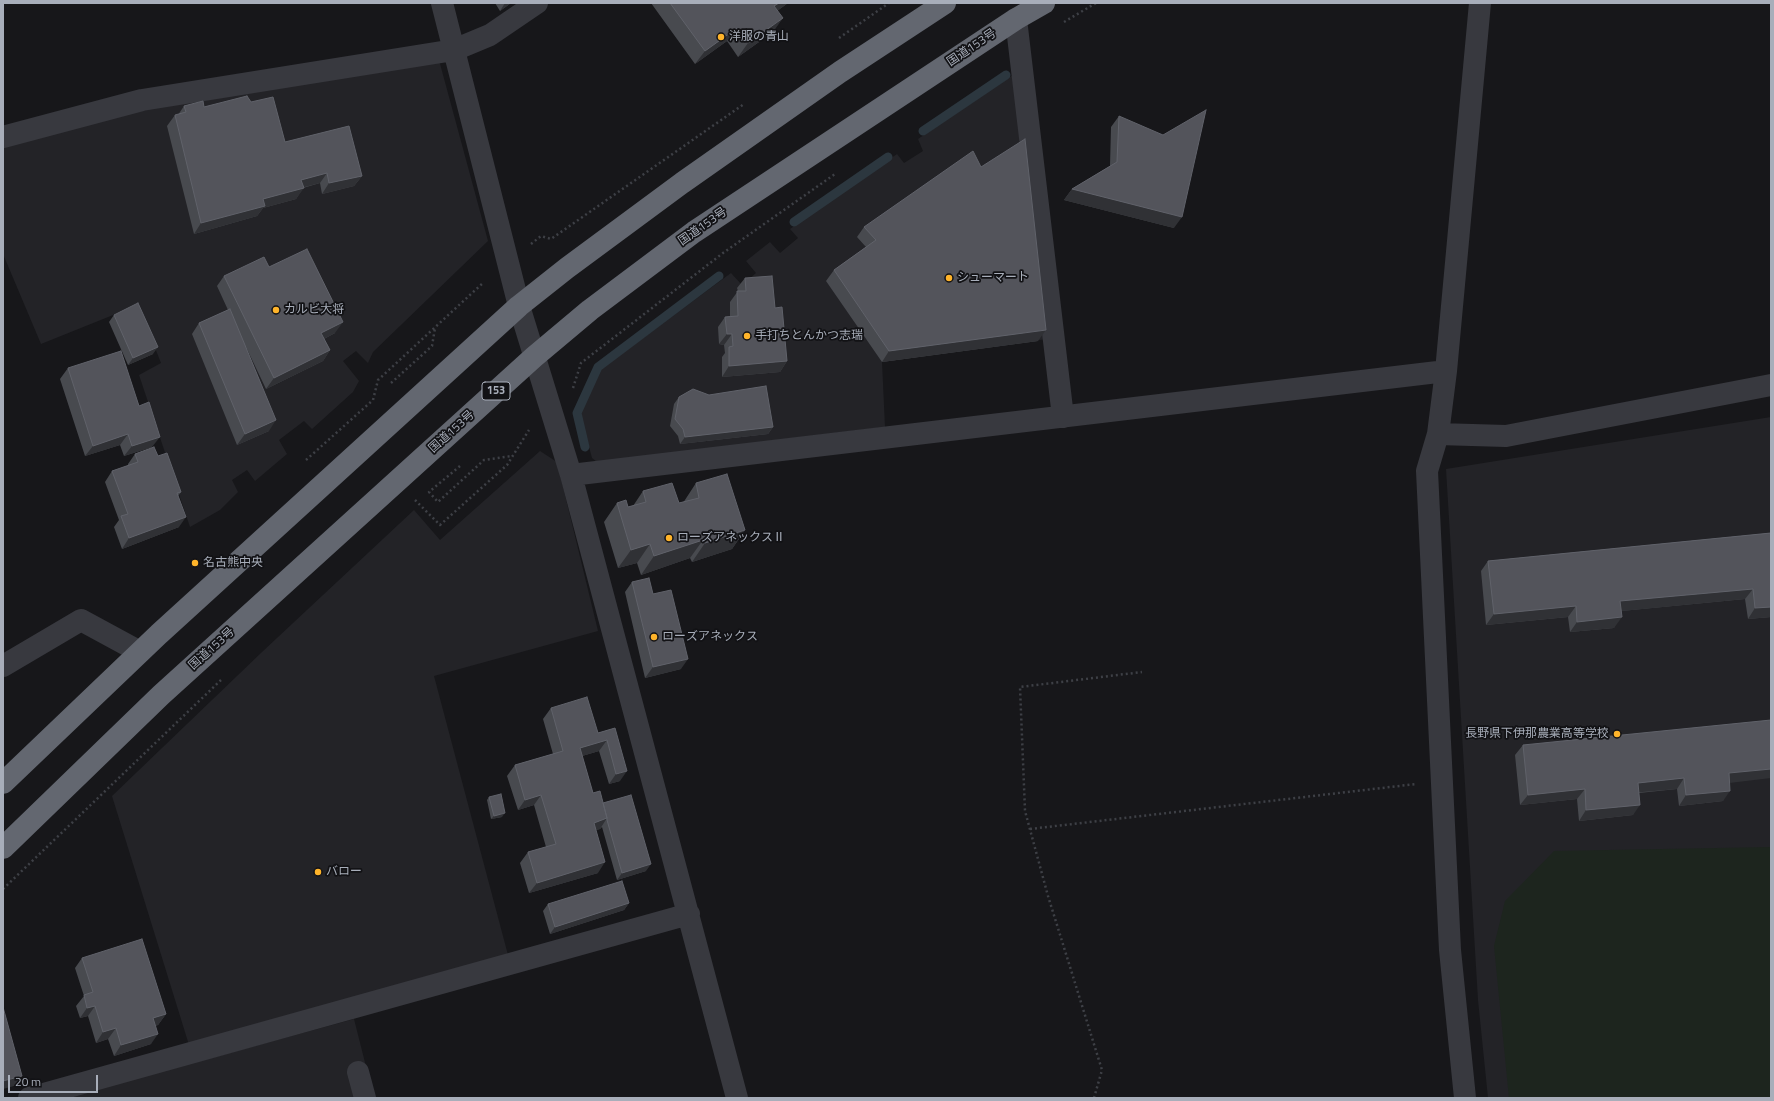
<!DOCTYPE html>
<html>
<head>
<meta charset="utf-8">
<style>
	body { margin:0 }
	#map { position:relative; width:1774px; height:1101px; overflow:hidden; background:#17171a; font-family:"Titillium Web",sans-serif }
	canvas { display:block }
	.frame { position:absolute; inset:0; border:4px solid #a8aeba; pointer-events:none }
	.scale { position:absolute; left:8px; top:1075px; width:90px; height:18px; box-sizing:border-box; border:2px solid #a8aeba; border-top:0; padding-left:5px; font-size:12px; line-height:14px; white-space:nowrap; color:#a8aeba; -webkit-text-stroke:3px #121215; paint-order:stroke }
</style>
</head>
<body>
<div id="map">
<canvas width="1774" height="1101"></canvas>
<div class="frame"></div>
<div class="scale">20 m</div>
</div>
<script>
const context = document.querySelector('canvas').getContext('2d');
context.lineJoin = 'round';
function fill(path, color) { context.fillStyle = color; context.fill(path, 'evenodd'); }
const poly = rows => new Path2D(rows.map(r => 'M' + r).join(''));
function trace(path, color, width, dash) { context.strokeStyle = color; context.lineWidth = width; context.lineCap = dash ? 'butt' : 'round'; context.setLineDash(dash || []); context.stroke(path); }
function drawText(font, color, halo, rows, align = 'center') {
  context.font = font + ' "Titillium Web","Noto Sans JP",sans-serif'; context.lineWidth = 3.5; context.setLineDash([]); context.textBaseline = 'middle'; context.strokeStyle = halo; context.fillStyle = color; for (const [text, x, y, turn = 0] of rows) {
    context.save(); context.translate(x, y); context.rotate((+turn || 0) * Math.PI / 180); context.textAlign = isNaN(turn) ? turn : align; if (halo) context.strokeText(text, 0, 0); context.fillText(text, 0, 0); context.restore();
  }
}
const built = poly([
	[439,60,488,241,373,352,368,363,356,351,343,361,359,381,353,392,312,429,304,421,279,440,287,454,255,481,247,470,232,480,238,492,220,510,190,527,139,375,161,363,138,305,41,344,3,254,3,143,136,108],
	[1013,75,1047,339,882,362,885,427,597,462,592,458,580,413,601,369,731,273,742,285,756,273,746,261,770,242,780,253,798,238,790,229,897,154,904,163,923,151,918,139],
	[1771,417,1771,1098,1488,1098,1478,1000,1446,469],
	[540,451,557,462,598,631,434,676,508,955,189,1045,112,796,262,652,414,510,440,540],
	[354,1019,374,1098,64,1098]
]);
const green = poly([
	[1771,847,1771,1098,1509,1098,1494,946,1505,901,1554,851]
]);
const stream = poly([
	[923,131,1006,75],
	[794,222,888,157],
	[585,447,577,413,598,367,719,276]
]);
const path = poly([
	[1064,22,1096,3],
	[839,38,889,3],
	[531,244,541,236,551,239,744,104],
	[391,383,432,346,435,328],
	[573,388,581,363,723,253,835,174],
	[306,460,373,400,378,380,484,282],
	[460,466,429,492,438,502,484,460,512,456],
	[415,500,440,525,507,465,529,430],
	[1030,829,1416,784],
	[3,889,221,680],
	[1094,1098,1102,1070,1048,896,1025,811,1020,687,1142,672]
]);
const minor = poly([
	[442,3,519,306,571,475,737,1098],
	[1016,19,1063,417],
	[3,137,142,100,454,50,490,35,537,3],
	[1438,434,1506,436,1771,385],
	[571,475,1446,371],
	[3,666,81,620,140,652],
	[358,1072,365,1098],
	[29,1098,689,914],
	[1465,1098,1450,950,1427,471,1438,434,1446,371,1480,3]
]);
const highway = poly([
	[3,783,159,634,519,306,567,268,682,183,840,72,945,3],
	[3,848,161,695,534,357,590,310,694,232,1016,19,1044,3]
]);
const wall = poly([
	[495,3,511,3,500,11],
	[651,3,788,3,777,11,773,32,738,57,727,41,695,64],
	[251,102,285,142,362,176,354,186,322,194,320,183,303,188,296,199,263,208,257,216,194,234,167,126,175,115,178,115,184,106,204,107],
	[1119,116,1174,228,1064,200,1072,189,1110,166,1111,127],
	[864,227,1038,341,882,362,826,281,834,270,866,247,857,237],
	[269,267,335,333,324,339,330,350,323,361,266,389,246,347,269,431,237,445,192,334,199,323,228,310,217,286,224,276],
	[745,278,775,308,787,361,780,372,722,377,722,357,725,353,724,345,719,344,718,327,725,317,730,316,730,302,738,291,737,288],
	[114,315,153,354,128,365,109,322],
	[68,368,152,447,124,456,120,445,85,456,60,379],
	[679,397,773,427,768,434,680,444,678,436,670,426,674,404],
	[135,454,158,456,181,492,178,496,179,527,122,549,114,527,119,520,105,482,112,471,128,466,128,464],
	[696,483,745,530,732,549,692,562,690,558,641,575,637,563,618,568,604,522,617,503,628,507,633,506,643,491,679,503,683,503],
	[1771,533,1771,617,1748,619,1745,599,1621,611,1614,628,1570,632,1568,617,1486,625,1481,571,1488,561],
	[632,582,653,594,681,669,645,678,625,592],
	[551,708,598,733,615,728,620,781,609,784,599,751,582,756,593,793,603,803,646,871,617,880,602,827,600,829,596,830,598,873,529,893,520,863,528,852,546,847,534,805,518,810,507,776,515,765,553,754,543,719],
	[1523,745,1729,783,1723,801,1679,806,1677,789,1639,793,1633,815,1579,821,1577,799,1520,805,1515,755],
	[489,797,502,817,491,819,487,800],
	[629,903,624,910,550,934,543,911,548,904],
	[82,958,166,1014,158,1025,155,1026,151,1044,114,1056,108,1039,96,1043,88,1016,80,1018,76,1006,84,996,75,968]
]);
const shadedWall = poly([
	[505,3,511,3,500,11],
	[779,3,788,3,765,20,774,6],
	[783,18,773,32,738,57,748,43],
	[737,28,727,41,695,64,705,51],
	[327,173,320,183,293,190,301,180],
	[362,176,354,186,322,194,329,183],
	[304,188,296,199,263,208,257,216,194,234,201,223,263,199],
	[1072,189,1182,217,1174,228,1064,200],
	[343,322,335,333,314,344,321,333],
	[1046,330,1038,341,882,362,889,351],
	[727,334,732,334,724,345,719,344],
	[158,347,153,354,128,365,133,358],
	[330,350,323,361,266,389,274,378],
	[787,361,780,372,722,377,729,366],
	[276,420,269,431,237,445,245,434],
	[773,427,768,434,680,444,685,437],
	[128,434,120,445,85,456,93,446],
	[160,437,152,447,124,456,132,446],
	[186,517,179,527,122,549,129,538],
	[745,530,732,549,692,562,705,543],
	[703,540,690,558,641,575,654,556],
	[650,544,637,563,618,568,631,550],
	[1753,589,1745,599,1612,612,1620,601],
	[1576,606,1568,617,1486,625,1494,614],
	[1771,607,1771,617,1748,619,1755,608],
	[1622,617,1614,628,1570,632,1577,622],
	[688,659,681,669,645,678,653,667],
	[607,740,599,751,572,759,580,748],
	[1771,769,1771,778,1721,784,1729,773],
	[627,771,620,781,609,784,616,774],
	[1684,778,1677,789,1631,793,1638,783],
	[1585,789,1577,799,1520,805,1528,795],
	[1730,791,1723,801,1679,806,1686,795],
	[541,795,534,805,518,810,525,800],
	[1640,805,1633,815,1579,821,1586,810],
	[505,813,502,817,491,819,494,816],
	[607,818,600,829,586,833,594,823],
	[605,862,598,873,529,893,537,883],
	[651,864,646,871,617,880,622,873],
	[629,903,624,910,550,934,555,927],
	[95,1006,88,1016,80,1018,87,1008],
	[166,1014,158,1025,146,1029,153,1018],
	[116,1028,108,1039,96,1043,103,1032],
	[158,1034,151,1044,114,1056,121,1045],
	[22,1076,14,1086,3,1089,3,1081]
]);
const building = poly([
	[670,3,779,3,774,6,783,18,748,43,737,28,705,51,670,3],
	[247,96,251,102,273,97,285,142,349,126,362,176,329,183,327,173,301,180,304,188,263,199,265,206,201,223,175,115,186,112,184,106,203,101,204,107,247,96],
	[1206,110,1182,217,1072,189,1117,162,1119,116,1163,135,1206,110],
	[1025,139,1046,330,889,351,834,270,876,240,864,227,973,151,981,167,1025,139],
	[307,249,343,322,321,333,330,350,274,378,224,276,264,257,269,267,307,249],
	[772,276,775,308,782,307,787,361,729,366,729,347,733,346,732,334,727,334,725,317,738,316,737,291,746,291,745,278,772,276],
	[138,303,158,347,133,358,114,315,138,303],
	[230,309,276,420,245,434,199,323,230,309],
	[121,351,139,406,149,402,160,437,132,446,128,434,93,446,68,368,121,351],
	[766,386,773,427,685,437,683,429,675,419,679,397,693,389,709,395,766,386],
	[154,447,158,456,167,453,181,492,177,493,186,517,129,538,121,516,128,514,112,471,138,462,135,454,154,447],
	[727,474,745,530,705,543,703,540,654,556,650,544,631,550,617,503,626,500,628,507,646,502,643,491,672,483,679,503,699,498,696,483,727,474],
	[1771,533,1771,607,1755,608,1753,589,1620,601,1622,617,1577,622,1576,606,1494,614,1488,561,1771,533],
	[649,578,653,594,671,590,688,659,653,667,632,582,649,578],
	[587,697,598,733,615,728,627,771,616,774,607,740,580,748,593,793,600,791,607,818,594,823,605,862,537,883,528,852,556,844,541,795,525,800,515,765,563,751,551,708,587,697],
	[1771,720,1771,769,1729,773,1730,791,1686,795,1684,778,1638,783,1640,805,1586,810,1585,789,1528,795,1523,745,1771,720],
	[501,794,505,813,494,816,489,797,501,794],
	[631,795,651,864,622,873,607,820,607,818,603,803,631,795],
	[622,881,629,903,555,927,548,904,622,881],
	[142,939,166,1014,153,1018,158,1034,121,1045,116,1028,103,1032,95,1006,87,1008,84,995,93,992,82,958,142,939],
	[3,1007,22,1076,3,1081,3,1007]
]);
const markers = [
	[721,37,4,"#ffb42a"],
	[949,278,4,"#ffb42a"],
	[276,310,4,"#ffb42a"],
	[747,336,4,"#ffb42a"],
	[669,538,4,"#ffb42a"],
	[195,563,4,"#ffb42a"],
	[654,637,4,"#ffb42a"],
	[1617,734,4,"#ffb42a"],
	[318,872,4,"#ffb42a"]
];
const shields = [
	[496,391,28]
];
const shieldNames = [
	["153",496,391]
];
const poiNames = [
	["洋服の青山",729,37],
	["シューマート",957,278],
	["カルビ大将",284,310],
	["手打ちとんかつ志瑞",755,336],
	["ローズアネックスⅡ",677,538],
	["名古熊中央",203,563],
	["ローズアネックス",662,637],
	["長野県下伊那農業高等学校",1609,734,"right"],
	["バロー",326,872]
];
const streetNames = [
	["国道153号",972,48,-34],
	["国道153号",703,227,-35],
	["国道153号",452,432,-42],
	["国道153号",212,649,-42]
];
fill(built, '#232327');
fill(green, '#1d251e');
trace(stream, '#2c373f', 9);
trace(path, '#3e4046', 2.5, [2, 3]);
trace(minor, '#38393f', 22);
trace(highway, '#636770', 22);
fill(wall, '#484a4f');
fill(shadedWall, '#303135');
fill(building, '#53545b');
trace(building, '#60626a', 1);
for (const [x, y, r, color] of markers) { const dot = new Path2D(); dot.arc(x, y, r, 0, 2 * Math.PI); context.fillStyle = color; context.fill(dot); trace(dot, '#121215', 1.5); }
for (const [x, y, w] of shields) { const box = new Path2D(); box.roundRect(x - w / 2, y - 9, w, 18, 3); context.fillStyle = '#121215'; context.fill(box); trace(box, '#a8aeba', 1); }
drawText('bold 11px', '#a8aeba', null, shieldNames);
drawText('12px', '#a8aeba', '#121215', poiNames, 'left');
drawText('12px', '#a8aeba', '#121215', streetNames);
</script>
</body>
</html>
